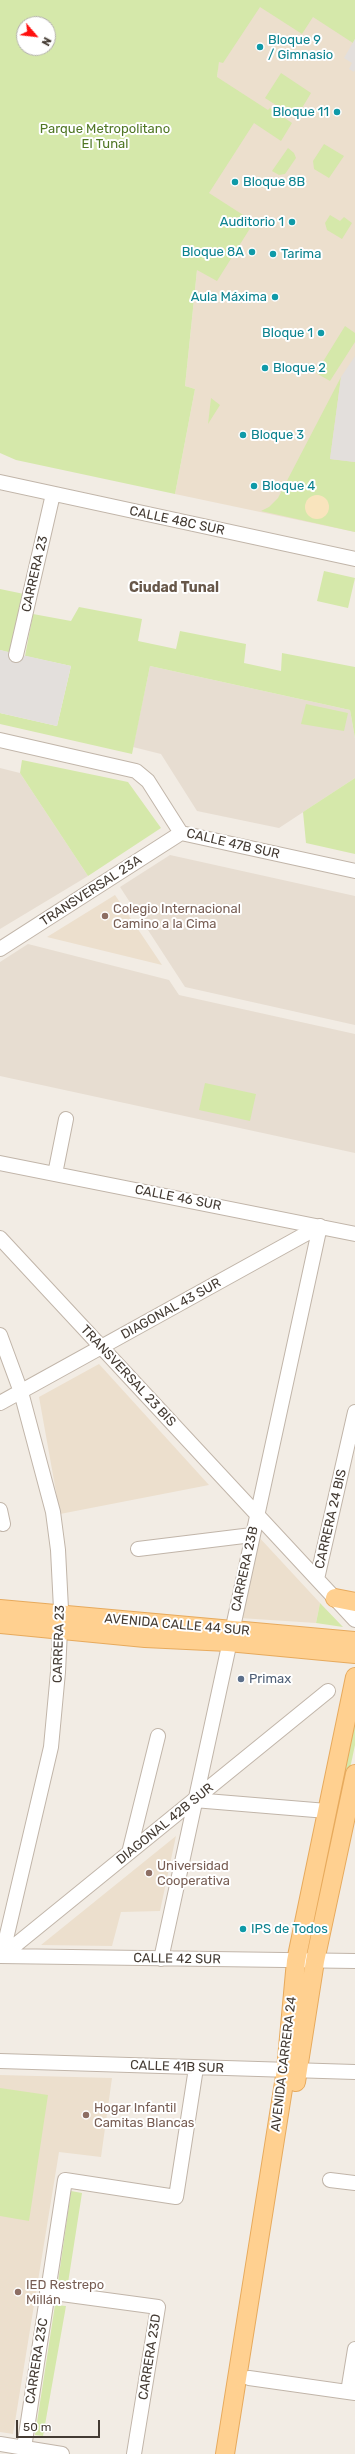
<!DOCTYPE html>
<html>
<head>
<meta charset="utf-8">
<style>
	body { margin:0 }
	#map { position:relative; width:355px; height:2454px; overflow:hidden; background:#f2ece4; font-family:Rubik,sans-serif }
	canvas { display:block }
	.north { position:absolute; left:16px; top:16px; width:40px; height:40px; box-sizing:border-box; background:#fff; border:1px solid #b4b1ad; border-radius:50%; rotate:118deg; font-size:11px; font-weight:700; line-height:16px; text-align:center; color:#443b33 }
	.north::after { content:''; display:block; margin:auto; width:14px; height:18px; background:#ff100e; clip-path:polygon(50% 0,100% 100%,50% 72%,0 100%) }
	.scale { position:absolute; left:16px; top:2420px; width:84px; height:18px; box-sizing:border-box; border:2px solid #443b33; border-top:0; padding-left:5px; font-size:12px; line-height:14px; white-space:nowrap; color:#443b33; -webkit-text-stroke:3px #fff; paint-order:stroke }
</style>
</head>
<body>
<div id="map">
<canvas width="355" height="2454"></canvas>
<div class="north">N</div>
<div class="scale">50 m</div>
</div>
<script>
const context = document.querySelector('canvas').getContext('2d');
context.lineJoin = 'round';
function fill(path, color) { context.fillStyle = color; context.fill(path, 'evenodd'); }
const poly = rows => new Path2D(rows.map(r => 'M' + r).join(''));
function trace(path, color, width, dash) { context.strokeStyle = color; context.lineWidth = width; context.lineCap = dash ? 'butt' : 'round'; context.setLineDash(dash || []); context.stroke(path); }
function drawText(font, color, halo, rows, align = 'center') {
  context.font = font + ' Rubik,sans-serif'; context.lineWidth = 4; context.setLineDash([]); context.textBaseline = 'middle'; context.strokeStyle = halo; context.fillStyle = color; for (const [text, x, y, turn = 0] of rows) {
    context.save(); context.translate(x, y); context.rotate((+turn || 0) * Math.PI / 180); context.textAlign = isNaN(turn) ? turn : align; if (halo) context.strokeText(text, 0, 0); context.fillText(text, 0, 0); context.restore();
  }
}
const residential = poly([
	[150,666,350,710,355,738,355,778,279,828,197,811,161,754,133,747],
	[0,768,20,773,88,876,0,929],
	[170,855,355,896,355,1025,185,987,120,887],
	[28,944,169,980,179,995,355,1034,355,1153,0,1076,0,962]
]);
const education = poly([
	[225,0,355,0,355,532,175,494,195,389,185,386],
	[115,895,162,965,47,937],
	[99,1364,209,1485,60,1514,39,1397],
	[257,1535,320,1603,316,1623,240,1618],
	[176,1836,160,1911,121,1912,112,1946,41,1945],
	[0,2075,112,2078,101,2157,59,2152,13,2434,0,2432]
]);
const green = poly([
	[0,0,355,0,355,39,353,43,313,17,302,34,260,7,223,63,219,62,217,77,268,110,270,108,292,123,281,141,254,123,209,193,254,222,217,281,197,270,185,386,195,389,175,494,16,460,0,453],
	[24,24,48,24,48,48,24,48],
	[281,73,311,93,296,118,265,98],
	[324,144,344,156,329,178,314,169,313,161],
	[288,148,294,153,296,158,285,174,279,175,272,171],
	[330,215,340,221,344,217,352,223,342,239,327,230,325,223],
	[345,326,355,333,355,342,330,381,316,373],
	[341,377,330,459,355,462,355,532,261,511,269,507,278,498],
	[211,398,220,405,208,424],
	[324,571,355,578,348,608,317,601],
	[0,589,24,594,11,653,0,650],
	[79,607,142,619,138,641,176,649,180,631,246,644,244,663,281,671,282,653,355,667,355,738,350,710,150,666,132,754,0,724,0,713,57,726,71,666,25,656,33,614,71,621],
	[306,704,348,713,344,731,301,724],
	[22,760,128,782,161,828,88,876,20,773],
	[355,778,355,854,306,843,303,812],
	[205,1083,256,1094,250,1121,199,1110],
	[320,1603,343,1627,316,1623],
	[355,1705,355,1745,316,1929,308,1928],
	[0,2088,48,2095,29,2221,0,2216],
	[71,2191,82,2193,68,2283,58,2282],
	[55,2305,66,2306,43,2436,35,2435]
]);
const sand = poly([
	'305 507a12 12 0 1 1 24 0a12 12 0 1 1-24 0Z'
]);
const parking = poly([
	[355,39,355,70,354,72,349,69,352,63,344,58],
	[355,356,355,462,330,459,341,377],
	[0,650,71,666,57,726,0,713]
]);
const minor = poly([
	[0,482,355,559],
	[16,655,53,494],
	[0,740,136,771,148,781,181,833,355,871],
	[0,949,181,833],
	[0,1163,355,1234],
	[55,1174,66,1119],
	[0,1238,355,1620],
	[0,1335,21,1392,53,1512,58,1550,61,1609,58,1672,51,1747,2,1956],
	[0,1403,320,1226],
	[0,1510,3,1524],
	[138,1549,252,1535],
	[317,1579,355,1412],
	[194,1800,327,1811],
	[129,1853,158,1736],
	[0,1956,355,1961],
	[2,1956,328,1691],
	[161,1959,320,1226],
	[0,2061,355,2072],
	[330,2180,355,2183],
	[47,2292,158,2307,134,2454],
	[249,2378,355,2393],
	[348,2392,355,2349],
	[0,2444,62,2454],
	[24,2448,65,2180,176,2197,196,2068]
]);
const major = poly([
	[335,1598,355,1602],
	[0,1609,355,1641],
	[0,1624,145,1638,228,1642,355,1654],
	[296,2082,315,1961,355,1774],
	[225,2454,286,2070,296,1961,355,1677]
]);
const markers = [
	[260,47,4,"#0f9aa8"],
	[337,112,4,"#0f9aa8"],
	[235,182,4,"#0f9aa8"],
	[292,222,4,"#0f9aa8"],
	[252,252,4,"#0f9aa8"],
	[273,254,4,"#0f9aa8"],
	[275,297,4,"#0f9aa8"],
	[321,333,4,"#0f9aa8"],
	[265,368,4,"#0f9aa8"],
	[243,435,4,"#0f9aa8"],
	[254,486,4,"#0f9aa8"],
	[105,916,4,"#8d6e63"],
	[241,1679,4,"#5c6f8a"],
	[149,1873,4,"#8d6e63"],
	[243,1929,4,"#0f9aa8"],
	[86,2115,4,"#8d6e63"],
	[18,2292,4,"#8d6e63"]
];
const cultureNames = [
	["Bloque 9",268,40],
	["/ Gimnasio",268,55],
	["Bloque 11",329,112,"right"],
	["Bloque 8B",243,182],
	["Auditorio 1",284,222,"right"],
	["Bloque 8A",244,252,"right"],
	["Tarima",281,254],
	["Aula Máxima",267,297,"right"],
	["Bloque 1",313,333,"right"],
	["Bloque 2",273,368],
	["Bloque 3",251,435],
	["Bloque 4",262,486],
	["IPS de Todos",251,1929]
];
const parkNames = [
	["Parque Metropolitano",105,129],
	["El Tunal",105,144]
];
const streetNames = [
	["CALLE 48C SUR",177,521,12],
	["CARRERA 23",35,574,-77],
	["CALLE 47B SUR",233,844,13],
	["TRANSVERSAL 23A",91,891,-33],
	["CALLE 46 SUR",178,1198,11],
	["DIAGONAL 43 SUR",171,1309,-29],
	["TRANSVERSAL 23 BIS",128,1376,47],
	["CARRERA 24 BIS",331,1519,-77],
	["CARRERA 23B",245,1569,-78],
	["AVENIDA CALLE 44 SUR",177,1625,5],
	["CARRERA 23",59,1644,-88],
	["DIAGONAL 42B SUR",165,1824,-39],
	["CALLE 42 SUR",177,1959,1],
	["AVENIDA CARRERA 24",284,2064,-83],
	["CALLE 41B SUR",177,2067,2],
	["CARRERA 23D",150,2357,-81],
	["CARRERA 23C",37,2361,-81]
];
const educationNames = [
	["Colegio Internacional",113,909],
	["Camino a la Cima",113,924],
	["Universidad",157,1866],
	["Cooperativa",157,1881],
	["Hogar Infantil",94,2108],
	["Camitas Blancas",94,2123],
	["IED Restrepo",26,2285],
	["Millán",26,2300]
];
const serviceNames = [
	["Primax",249,1679]
];
const neighbourhoodNames = [
	["Ciudad Tunal",174,588]
];
fill(residential, '#e7ddd1');
fill(education, '#ecdfcd');
fill(green, '#d5e8aa');
fill(sand, '#f9e4bd');
fill(parking, '#e3dfdc');
trace(minor, '#c1b5a9', 16);
trace(major, '#e7aa5d', 20);
trace(minor, '#fff', 14);
trace(major, '#ffd090', 18);
for (const [x, y, r, color] of markers) { const dot = new Path2D(); dot.arc(x, y, r, 0, 2 * Math.PI); context.fillStyle = color; context.fill(dot); trace(dot, '#fff', 1.5); }
drawText('13px', '#0d838f', '#fff', cultureNames, 'left');
drawText('13px', '#507725', '#fff', parkNames);
drawText('13px', '#443b33', '#fff', streetNames);
drawText('13px', '#785e54', '#fff', educationNames, 'left');
drawText('13px', '#4e5e75', '#fff', serviceNames, 'left');
drawText('bold 14px', '#68584a', '#fff', neighbourhoodNames);
</script>
</body>
</html>
